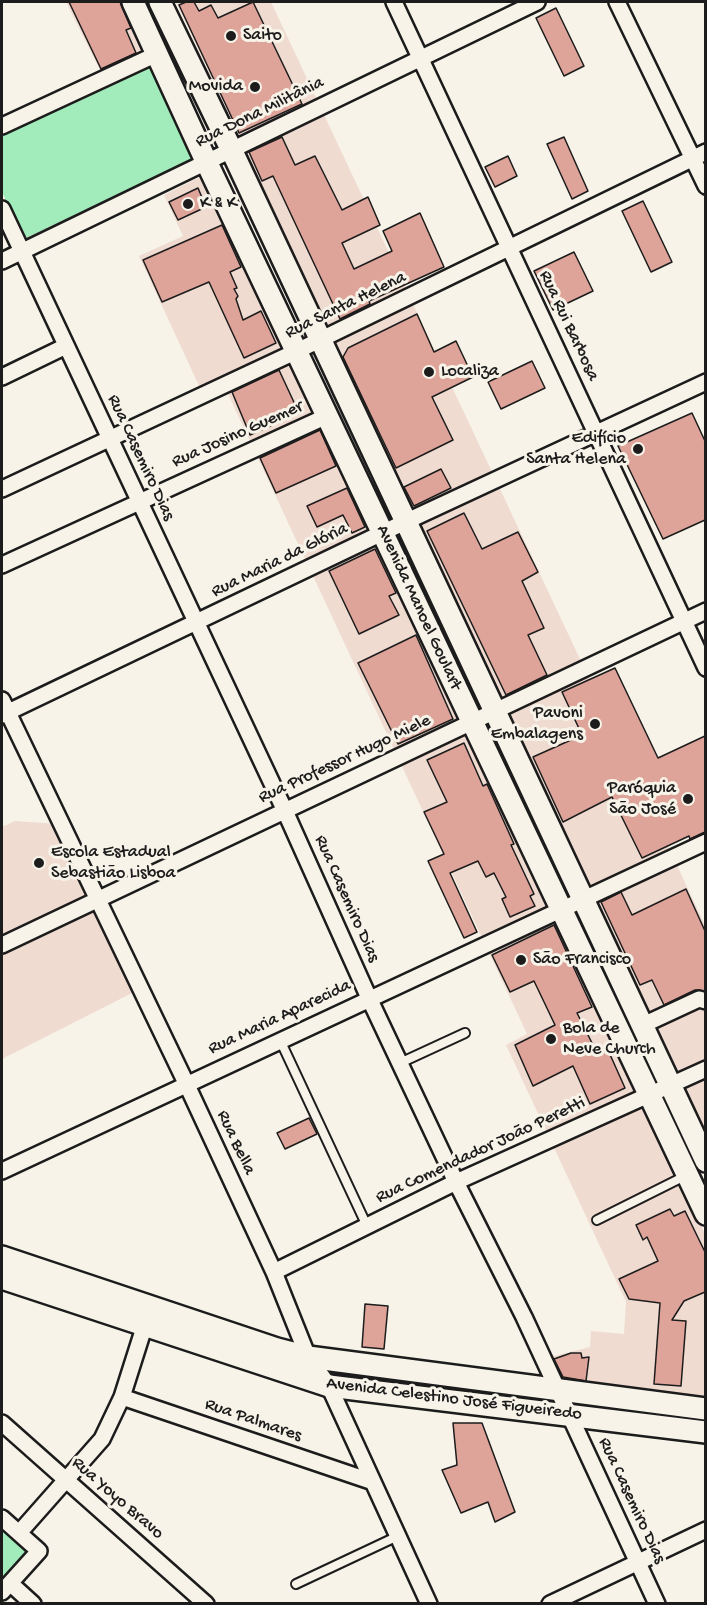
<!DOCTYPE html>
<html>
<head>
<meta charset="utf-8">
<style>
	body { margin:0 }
	#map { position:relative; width:707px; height:1605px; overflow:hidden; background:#f7f3e8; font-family:"Gochi Hand",sans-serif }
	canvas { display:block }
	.frame { position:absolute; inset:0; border:3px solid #1c1c1c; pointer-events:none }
</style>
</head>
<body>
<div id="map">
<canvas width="707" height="1605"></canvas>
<div class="frame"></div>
</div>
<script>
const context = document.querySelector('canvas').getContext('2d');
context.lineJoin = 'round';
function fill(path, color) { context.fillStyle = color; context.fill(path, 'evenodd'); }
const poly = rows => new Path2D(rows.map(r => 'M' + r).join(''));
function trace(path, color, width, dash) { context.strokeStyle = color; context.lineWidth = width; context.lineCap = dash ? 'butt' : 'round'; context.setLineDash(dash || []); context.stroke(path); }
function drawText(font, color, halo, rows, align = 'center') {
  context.font = font + ' "Gochi Hand",sans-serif'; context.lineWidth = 6; context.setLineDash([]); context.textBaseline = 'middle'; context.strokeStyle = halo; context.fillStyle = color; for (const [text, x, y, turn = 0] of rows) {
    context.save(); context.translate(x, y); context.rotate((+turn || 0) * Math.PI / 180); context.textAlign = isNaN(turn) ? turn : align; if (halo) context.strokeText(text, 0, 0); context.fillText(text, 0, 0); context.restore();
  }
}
const built = poly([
	[66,2,124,2,148,50,102,74],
	[176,2,271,2,705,925,705,1139],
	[202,176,705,1234,705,1403,561,1385,550,1357,590,1347,591,1331,624,1334,626,1302,506,1045,527,1034,221,379,200,388,139,256,183,236,164,195],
	[15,821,58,824,138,990,2,1059,2,827]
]);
const green = poly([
	[150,66,194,158,24,239,2,192,2,136],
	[2,1527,29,1551,2,1582]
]);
const building = poly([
	[69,2,120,2,131,28,126,30,136,53,101,69,69,2],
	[186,2,194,2,199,11,211,5,218,18,253,2,302,104,239,133,179,5,186,2],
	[556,8,584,66,564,76,536,18,556,8],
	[282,137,295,165,315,156,342,210,368,197,380,225,342,243,354,269,392,251,383,231,420,213,444,267,369,301,370,304,340,319,273,176,262,181,249,152,282,137],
	[564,137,588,191,572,199,547,144,564,137],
	[508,156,517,176,495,187,485,167,508,156],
	[198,188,206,207,178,220,169,202,198,188],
	[643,201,672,262,651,272,622,211,643,201],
	[222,225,241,267,230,272,237,288,234,289,238,296,236,299,243,320,261,311,276,343,244,358,209,282,162,302,143,260,222,225],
	[574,252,593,291,553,310,534,271,574,252],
	[417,314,434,352,456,341,473,377,432,397,453,440,396,468,343,357,348,348,417,314],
	[532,361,545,388,501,409,488,382,532,361],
	[279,370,299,413,250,435,232,392,279,370],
	[692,413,705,441,705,520,663,539,618,446,692,413],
	[320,430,336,466,276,493,260,458,320,430],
	[441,469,451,488,414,506,404,487,441,469],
	[347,488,365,527,352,533,343,515,317,527,307,506,347,488],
	[464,513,482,549,518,532,538,572,522,581,544,628,528,635,547,675,506,695,427,531,464,513],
	[375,549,396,593,389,596,399,615,359,634,329,571,375,549],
	[416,635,453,719,398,744,358,663,416,635],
	[615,668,658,758,705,736,705,832,690,839,689,836,642,858,612,797,563,822,533,757,582,735,562,692,615,668],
	[464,743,483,786,487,784,514,844,511,845,534,894,530,896,535,906,510,917,502,899,506,897,494,873,486,877,478,861,450,873,477,932,464,938,428,861,444,854,424,812,447,802,427,760,464,743],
	[686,889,705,931,705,991,695,990,664,1005,652,980,640,985,601,902,621,892,632,915,686,889],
	[554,925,592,1007,577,1013,598,1055,608,1050,625,1088,590,1104,573,1066,533,1086,515,1045,555,1025,534,981,510,992,492,955,554,925],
	[309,1118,317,1134,285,1149,277,1133,309,1118],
	[670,1209,674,1216,685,1211,705,1252,705,1292,684,1301,672,1320,686,1321,681,1386,654,1384,660,1303,629,1299,619,1279,658,1261,647,1237,643,1240,636,1225,670,1209],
	[365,1304,388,1306,384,1349,362,1347,365,1304],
	[571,1353,581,1353,582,1358,589,1357,586,1381,563,1377,554,1359,571,1353],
	[453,1423,482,1423,515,1512,495,1522,488,1502,461,1513,442,1470,457,1465,453,1423]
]);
const lane = poly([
	[280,1040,367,1226],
	[400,1063,465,1033],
	[597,1220,687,1175],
	[296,1584,398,1536]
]);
const street = poly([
	[394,2,706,668],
	[617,2,706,186],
	[2,126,157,54],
	[2,209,285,811,369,998,456,1182,524,1317,657,1604],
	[2,261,537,2],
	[2,377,66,346],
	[2,489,297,351,706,152],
	[2,565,327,416],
	[2,700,186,1083,274,1272,308,1357,329,1386,429,1604],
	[2,715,405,522,706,382],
	[2,945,706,611],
	[643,1025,699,999,706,1001],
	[2,1171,706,842],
	[274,1272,456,1182,706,1069],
	[122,1397,373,1482],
	[2,1423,206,1604],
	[2,1518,39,1551,2,1592],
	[19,1533,102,1439,122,1397,148,1315],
	[10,1583,33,1604],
	[550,1604,706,1530]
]);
const secondary = poly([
	[133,2,206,161,706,1214],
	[160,2,231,149,706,1161],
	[2,1257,277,1349,308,1357,706,1409],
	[2,1278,329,1386,706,1432]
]);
const markers = [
	[231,36,6,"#1c1c1c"],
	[255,87,6,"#1c1c1c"],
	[188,204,6,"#1c1c1c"],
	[429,372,6,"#1c1c1c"],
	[638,449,6,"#1c1c1c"],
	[595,724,6,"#1c1c1c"],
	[688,799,6,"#1c1c1c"],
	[39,863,6,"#1c1c1c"],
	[521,960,6,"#1c1c1c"],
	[551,1039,6,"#1c1c1c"]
];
const poiNames = [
	["Saito",243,36],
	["Movida",243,87,"right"],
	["K & K",200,204],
	["Localiza",441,372],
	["Edifício",626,439,"right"],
	["Santa Helena",626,460,"right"],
	["Pavoni",583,714,"right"],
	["Embalagens",583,735,"right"],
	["Paróquia",676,789,"right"],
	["São José",676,810,"right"],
	["Escola Estadual",51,853],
	["Sebastião Lisboa",51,874],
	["São Francisco",533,960],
	["Bola de",563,1029],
	["Neve Church",563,1050]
];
const streetNames = [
	["Rua Dona Militânia",260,113,-26],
	["Rua Santa Helena",346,306,-26],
	["Rua Rui Barbosa",568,326,65],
	["Rua Josino Guemer",238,435,-24],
	["Rua Casemiro Dias",140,458,65],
	["Rua Maria da Glória",280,561,-26],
	["Avenida Manoel Goulart",418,608,65],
	["Rua Professor Hugo Miele",345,760,-25],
	["Rua Casemiro Dias",346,899,66],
	["Rua Maria Aparecida",280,1018,-25],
	["Rua Bella",235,1143,65],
	["Rua Comendador João Peretti",481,1151,-25],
	["Avenida Celestino José Figueiredo",454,1400,7],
	["Rua Palmares",253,1421,19],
	["Rua Yoyo Bravo",117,1499,41],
	["Rua Casemiro Dias",631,1501,65]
];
fill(built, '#f0dbd1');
fill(green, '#a2ebba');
fill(building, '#dea49a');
trace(building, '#1c1c1c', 1.5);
trace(lane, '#1c1c1c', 12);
trace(street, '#1c1c1c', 20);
trace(secondary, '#1c1c1c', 26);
trace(lane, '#f7f3e8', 8);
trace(street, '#f7f3e8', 15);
trace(secondary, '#f7f3e8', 21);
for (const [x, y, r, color] of markers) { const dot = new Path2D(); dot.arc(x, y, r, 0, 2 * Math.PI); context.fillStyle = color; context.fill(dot); trace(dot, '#f7f3e8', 2); }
drawText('18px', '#1c1c1c', '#f7f3e8', poiNames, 'left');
drawText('18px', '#1c1c1c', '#f7f3e8', streetNames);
</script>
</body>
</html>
